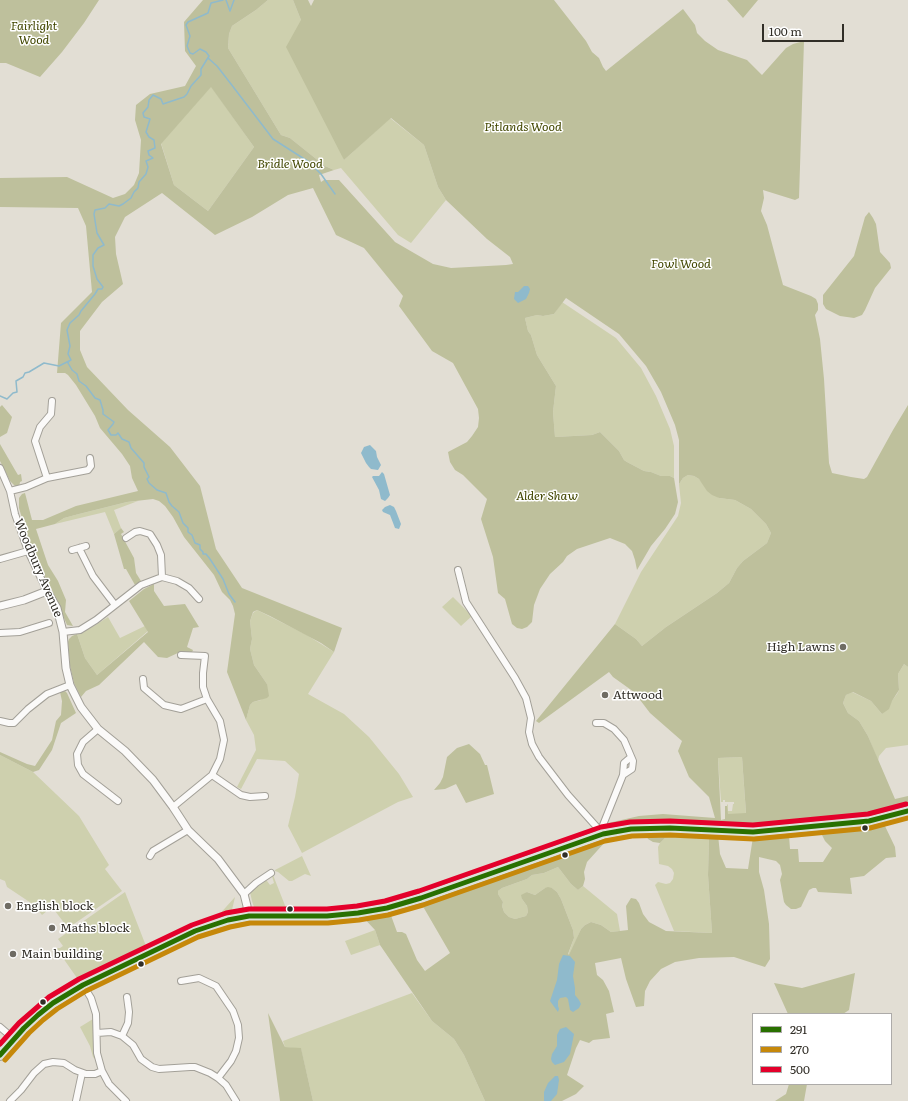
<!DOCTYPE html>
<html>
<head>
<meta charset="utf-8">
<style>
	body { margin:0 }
	#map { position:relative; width:908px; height:1101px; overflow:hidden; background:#e2ded4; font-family:Literata,serif }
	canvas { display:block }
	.legend { position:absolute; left:752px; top:1013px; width:140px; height:72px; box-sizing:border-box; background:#fff; border:1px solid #adaba9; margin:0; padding:5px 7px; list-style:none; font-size:12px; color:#312e27 }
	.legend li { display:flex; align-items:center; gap:8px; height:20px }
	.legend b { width:20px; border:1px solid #adaba9 }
	.scale { position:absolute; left:762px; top:24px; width:82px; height:18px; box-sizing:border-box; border:2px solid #312e27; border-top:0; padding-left:5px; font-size:12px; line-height:14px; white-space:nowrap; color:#312e27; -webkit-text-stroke:3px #fff; paint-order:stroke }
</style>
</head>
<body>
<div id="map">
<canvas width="908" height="1101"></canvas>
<ul class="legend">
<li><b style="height:5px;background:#297000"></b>291</li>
<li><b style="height:5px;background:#c6880a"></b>270</li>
<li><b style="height:5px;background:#e4002b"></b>500</li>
</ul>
<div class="scale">100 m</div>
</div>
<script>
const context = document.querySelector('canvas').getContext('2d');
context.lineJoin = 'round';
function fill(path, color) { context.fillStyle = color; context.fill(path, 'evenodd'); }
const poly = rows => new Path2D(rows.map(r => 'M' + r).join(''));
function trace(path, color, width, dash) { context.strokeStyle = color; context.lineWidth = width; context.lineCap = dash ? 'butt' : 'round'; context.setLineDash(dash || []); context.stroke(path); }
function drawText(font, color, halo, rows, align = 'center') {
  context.font = font + ' Literata,serif'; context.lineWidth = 3; context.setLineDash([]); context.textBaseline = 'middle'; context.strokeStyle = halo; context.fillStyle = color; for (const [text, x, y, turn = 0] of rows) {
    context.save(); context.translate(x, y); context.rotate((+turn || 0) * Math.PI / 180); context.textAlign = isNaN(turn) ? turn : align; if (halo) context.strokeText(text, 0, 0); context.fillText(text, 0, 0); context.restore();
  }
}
const green = poly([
	[268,0,293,0,301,20,344,160,390,118,424,145,438,187,446,200,411,243,398,235,341,168,334,170,325,166,290,138,281,135,228,48,229,34,232,26,256,10],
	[211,86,254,147,208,211,174,185,161,143],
	[562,302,616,338,641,368,656,396,670,429,674,446,674,478,670,476,661,476,651,472,644,471,627,462,624,460,619,451,600,432,592,435,555,437,553,412,556,386,537,355,531,335,528,331,525,318,537,315,543,316,554,314],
	[688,475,694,476,699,479,719,498,735,500,751,509,766,524,771,533,767,543,743,561,737,568,729,583,717,593,666,627,642,646,636,639,615,624,641,572,678,516,681,503,679,484,683,478],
	[138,501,114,510,121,528,114,534,105,512,55,524,64,518,79,514,127,502],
	[453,597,472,616,461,626,442,607],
	[257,610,305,634,334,652,308,694,344,714,369,737,399,774,413,797,398,802,302,853,288,826,295,797,299,774,285,761,257,759,241,789,237,787,256,750,254,735,246,720,250,705,253,702,261,700,267,684,254,665,250,649,252,639,250,621,253,613],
	[108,617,120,638,145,626,148,631,97,675,85,658,77,634,94,626],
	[904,664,908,667,908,745,886,748,879,756,878,761,868,736,859,721,848,713,843,703,846,695,852,692,871,701,882,714,897,694,899,690,898,674],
	[0,755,33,772,79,816,109,865,105,869,122,891,68,928,52,907,42,915,34,905,7,887,5,881,0,879],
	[742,757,746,814,727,814,727,804,728,805,728,811,732,811,733,804,734,804,734,802,725,802,725,800,723,800,723,802,721,802,718,758],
	[671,837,709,839,708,875,712,933,674,931,655,885,658,882,666,884,670,883,673,879,674,873,672,869,668,866,659,864,658,847,660,843,665,838],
	[302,856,311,876,305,874,292,881,289,881,278,872,275,871,275,870],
	[558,867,571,884,578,890,583,886,617,914,620,931,611,932,601,925,591,922,585,925,581,929,570,955,568,955,574,938,573,930,561,899,557,892,552,888,545,888,535,895,527,892,522,899,527,906,528,912,526,916,515,919,509,917,504,912,502,906,503,902,498,894,498,891,502,888,527,879,532,875,544,873],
	[273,875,286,908,257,908,254,907,252,901,250,892,265,881,267,881,270,885,274,883,272,876],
	[125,892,146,946,77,978,56,948,60,948,63,946,58,939],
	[235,897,232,910,230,914,218,917,217,917],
	[375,930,380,945,351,955,345,941],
	[412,993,432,1021,454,1039,464,1055,485,1101,313,1101,301,1049,285,1047,283,1041],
	[93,1019,94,1044,96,1060,93,1057,90,1046,80,1027]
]);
const forest = poly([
	[0,0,99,0,84,23,62,52,40,77,6,63,0,63],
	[203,0,268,0,256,10,232,26,229,34,228,48,281,135,290,138,325,166,334,170,319,175,321,182,324,180,339,180,395,242,433,264,451,268,506,265,513,264,510,257,487,239,446,200,438,187,424,145,391,118,344,160,286,47,301,20,293,0,308,0,311,6,314,0,554,0,586,41,592,52,599,58,603,67,606,71,683,9,695,25,697,33,705,41,718,50,747,60,762,75,786,48,793,44,804,41,799,198,795,200,763,190,764,198,761,211,767,225,783,285,811,296,816,299,818,304,818,310,815,315,820,339,824,379,829,463,832,473,851,477,864,479,867,477,893,430,908,405,908,667,904,664,898,674,899,690,892,701,889,709,882,714,871,701,853,692,846,695,843,703,848,713,859,721,868,736,895,799,908,796,908,805,866,816,753,828,610,829,608,823,639,816,663,814,715,818,709,797,689,777,678,751,682,741,650,713,634,692,613,677,609,672,539,723,536,721,615,624,636,639,642,646,666,627,717,593,729,583,737,568,743,561,767,543,771,533,766,524,751,509,735,500,719,498,712,495,707,491,699,479,694,476,688,475,683,478,679,484,679,440,675,425,661,392,646,366,619,334,566,298,554,314,543,316,537,315,525,318,528,331,531,335,537,355,556,386,553,412,555,437,592,435,600,432,619,451,624,460,627,462,644,471,651,472,661,476,670,476,674,478,678,502,675,514,665,529,651,546,637,570,635,560,632,551,625,544,610,538,577,549,567,556,563,562,550,574,540,589,534,605,532,622,527,627,522,629,517,628,512,624,505,599,498,593,493,557,481,519,487,499,463,475,455,470,450,462,448,452,467,442,472,436,478,427,479,418,478,409,453,363,432,351,399,306,403,296,364,248,336,235,313,188,288,195,252,217,215,235,162,193,125,217,115,237,116,254,123,284,102,302,80,331,80,350,87,367,128,410,170,447,200,486,216,549,242,588,342,628,334,652,321,643,270,616,257,610,253,612,250,621,252,639,250,649,254,665,267,684,269,696,267,698,253,702,250,705,246,720,227,672,235,614,233,606,230,600,222,592,214,575,184,537,173,517,165,506,159,501,153,499,127,502,79,514,64,518,55,524,36,529,48,565,58,581,66,600,65,612,73,626,67,625,49,583,41,571,30,546,19,508,19,498,22,494,25,493,32,520,43,520,76,506,138,491,132,478,130,466,122,454,100,428,95,416,76,385,68,375,65,373,57,373,61,323,92,292,86,226,78,208,0,207,0,178,67,177,113,198,125,194,134,185,139,173,141,140,135,120,136,105,150,94,185,86,196,66,185,51,184,22],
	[211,87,254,147,208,211,174,185,161,144],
	[742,757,746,813,728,814,727,806,725,806,725,819,721,820,718,758],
	[727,0,758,0,743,18],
	[869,212,873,218,876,224,880,252,890,263,891,268,875,288,865,310,862,315,854,318,840,316,826,309,823,304,823,295,854,256,865,217],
	[2,405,12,417,7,433,0,437,0,407],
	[0,444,15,470,18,475,21,474,22,481,20,482,19,487,15,486,10,481,0,461],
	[121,528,124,532,121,534,134,558,136,573,141,581,135,585,126,569,124,569,114,534],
	[154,584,154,591,164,606,185,604,199,627,193,628,187,647,193,650,191,655,180,652,167,658,158,657,144,642,99,685,86,691,81,697,74,683,70,666,68,642,69,639,72,636,77,634,85,658,97,675,148,632,129,601,144,589],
	[65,691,67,693,76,713,61,723,52,750,39,770,33,772,0,755,0,752,27,764,35,766,52,740,56,721,61,715,62,701,60,692],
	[469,744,480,754,485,765,487,765,494,794,466,803,456,784,445,789,434,790,440,783,443,777,447,757,457,748],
	[884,824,895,847,896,857,886,858,864,876,850,878,852,894,818,892,816,888,813,888,809,890,801,907,796,909,791,909,786,905,784,902,780,880,782,874,780,865,776,861,759,857,759,872,764,890,769,924,770,959,765,967,734,957,699,958,675,962,661,969,650,981,645,991,644,1006,636,1007,626,979,621,958,595,963,597,975,603,980,609,991,614,1012,606,1014,610,1038,593,1040,589,1043,580,1040,576,1048,567,1075,584,1086,576,1094,562,1101,485,1101,464,1055,454,1039,432,1021,380,945,375,930,361,915,389,910,397,932,402,932,406,934,417,960,425,971,450,953,421,903,554,858,605,839,606,841,587,862,584,872,585,879,583,886,578,890,571,884,558,867,544,873,532,875,527,879,502,888,498,891,498,894,503,902,502,906,504,912,509,917,515,919,526,916,528,912,527,906,522,899,521,895,527,892,535,895,545,888,548,887,552,888,557,892,561,899,573,930,574,938,568,954,569,955,581,929,585,925,591,922,601,925,611,932,628,930,626,906,631,898,636,899,639,903,643,914,649,922,666,931,712,933,708,875,709,839,671,837,665,838,660,843,653,842,648,839,645,833,718,835,720,854,726,868,748,869,753,837,789,836,790,849,798,849,799,862,823,862,832,848,825,841,821,833],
	[855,973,849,1010,843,1014,788,1014,774,983,802,988],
	[268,1013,285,1047,301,1048,313,1101,280,1101],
	[789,1084,807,1084,804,1101,775,1101,786,1094]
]);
const water = poly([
	[524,286,528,286,530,289,529,293,526,299,518,303,514,299,515,292,518,292],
	[370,445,376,451,377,457,381,465,378,470,371,469,369,467,366,463,361,453,364,447],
	[382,472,384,474,390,495,388,498,385,501,381,499,379,490,372,477,373,476,379,476],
	[390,505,394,507,396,511,401,524,399,529,395,528,390,515,383,512,382,510,385,507],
	[563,955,570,956,575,962,573,976,575,988,575,995,579,1000,581,1004,579,1008,573,1012,570,1010,568,999,566,997,560,998,558,1001,558,1006,559,1009,558,1012,550,1001,557,980,559,964],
	[566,1027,574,1034,570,1054,564,1062,555,1065,552,1062,551,1059,552,1054,557,1046,557,1035,560,1029],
	[555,1076,558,1076,559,1080,557,1094,551,1101,544,1101,544,1092,548,1083]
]);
const stream = poly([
	[226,0,230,11,234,0],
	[208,58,217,66,231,84,273,139,309,162,321,174,335,194],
	[69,361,68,363,72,370,77,374,79,381,86,386,95,398,100,400,103,410,103,414,114,422,113,424,108,430,111,435,116,435,118,433,122,439,129,442,131,448,144,463,144,467,149,477,147,479,149,483,157,490,166,493,169,502,172,506,179,512,183,523,188,528,188,532,192,535,195,543,200,545,200,549,203,552,203,554,206,554,210,559,223,579,229,594,235,602],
	[0,396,7,399,13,393,17,392,16,381,23,377,25,373,29,372,44,363,59,366,71,360,68,354,70,346,67,330,70,323,79,315,81,311,95,294,98,289,102,289,103,287,97,279,93,266,93,255,98,248,104,245,97,233,94,214,95,210,105,208,109,204,119,206,123,204,131,198,134,192,138,188,139,182,146,174,148,167,146,161,153,158,149,155,148,151,155,148,154,140,149,137,146,132,150,119,144,117,143,113,148,107,149,100,153,95,161,99,163,104,184,97,187,94,191,86,201,75,201,69,209,56,206,52,200,49,193,54,190,53,187,46,190,36,186,25,188,22,208,13,211,3,223,0]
]);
const minor = poly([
	[0,468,10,491,15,514,28,551,47,591],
	[47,478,35,441,40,427,51,414,52,401],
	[10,491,26,487,47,478,88,470,91,466,90,458],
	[126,538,135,532,140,531,150,534,157,545,161,555,162,577],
	[79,548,93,576,115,605],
	[72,550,86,546],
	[0,559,28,551],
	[458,570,466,602,515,678,526,698,531,718,529,732,532,744,539,757,568,795,603,834],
	[63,632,80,630,96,620,141,585,162,577,177,581,189,588,199,599],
	[0,633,20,632,49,623],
	[143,679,144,688,164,705,181,709,207,699],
	[0,721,9,723,14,723,28,709,47,694,70,685],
	[596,723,604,723,614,729,624,740,633,761,632,769,623,775,601,830],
	[98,729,83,742,77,754,78,765,83,774,118,801],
	[212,775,241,795,250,797,265,796],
	[623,775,624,763,631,757],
	[173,807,212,775,220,759,224,740,220,721,207,699,203,687,203,673,205,656,181,655],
	[150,856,153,851,188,830],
	[244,894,256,883,271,873],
	[181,981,199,978,216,986,233,1011,238,1025,239,1038,236,1051,231,1061,218,1078],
	[83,985,91,998,96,1014,97,1053,102,1071,109,1084,126,1101],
	[0,1027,14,1039],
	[97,1033,111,1032,122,1036,133,1045,141,1059,152,1067,159,1069,190,1067,195,1067,210,1073,218,1078,226,1085,236,1101],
	[122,1036,128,1023,129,1012,127,997],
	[10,1101,21,1090,34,1073,44,1064,53,1062,64,1063,75,1070,86,1074,95,1074,102,1071],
	[76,1101,82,1073]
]);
const tertiary = poly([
	[0,606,24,600,47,591,57,608,63,632,66,668,70,685,81,707,98,729,125,751,153,780,173,807,188,830,218,859,244,894,247,906,247,916]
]);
const trunk = poly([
	[0,1055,24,1028,38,1015,53,1003,83,985,195,931,228,920,249,916,327,916,358,913,387,908,421,898,603,834,631,829,670,828,753,832,869,821,908,811]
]);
const bus1 = poly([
	[0,1055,24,1028,38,1015,53,1003,83,985,195,931,228,920,249,916,327,916,358,913,387,908,421,898,603,834,631,829,670,828,753,832,869,821,908,811]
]);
const bus2 = poly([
	[5,1060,29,1033,43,1020,57,1009,86,991,198,937,230,927,250,923,328,923,359,920,388,915,423,905,605,841,632,836,670,835,754,839,870,828,908,818]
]);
const bus3 = poly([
	[0,1044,19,1023,49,997,79,979,192,925,226,913,249,909,327,909,357,906,385,901,419,891,601,827,630,822,670,821,753,825,868,814,906,804]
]);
const markers = [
	[843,647,4,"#6f6c64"],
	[605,695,4,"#6f6c64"],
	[865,828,3.5,"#312e27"],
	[565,855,3.5,"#312e27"],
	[8,906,4,"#6f6c64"],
	[290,909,3.5,"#312e27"],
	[52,928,4,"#6f6c64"],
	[13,954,4,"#6f6c64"],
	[141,964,3.5,"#312e27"],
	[43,1002,3.5,"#312e27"]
];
const parkNames = [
	["Fairlight",34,26],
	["Wood",34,40],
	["Pitlands Wood",523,127],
	["Bridle Wood",290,164],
	["Fowl Wood",681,264],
	["Alder Shaw",547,496]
];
const streetNames = [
	["Woodbury Avenue",38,568,67]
];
const poiNames = [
	["High Lawns",835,647,"right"],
	["Attwood",613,695],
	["English block",16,906],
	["Maths block",60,928],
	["Main building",21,954]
];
fill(green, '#ced0ae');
fill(forest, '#bec09c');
fill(water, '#8fbacc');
trace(stream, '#8fbacc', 1.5);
trace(minor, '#a3a098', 8);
trace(tertiary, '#a3a098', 9);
trace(trunk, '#a3a99e', 12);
trace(minor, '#fbfaf9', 6);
trace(tertiary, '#fbfaf9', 7);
trace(trunk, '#dde2dc', 10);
trace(bus1, '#297000', 5);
trace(bus2, '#c6880a', 5);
trace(bus3, '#e4002b', 5);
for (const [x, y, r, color] of markers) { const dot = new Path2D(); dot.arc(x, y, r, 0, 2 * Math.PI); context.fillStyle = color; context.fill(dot); trace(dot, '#fff', 1.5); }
drawText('italic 12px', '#424700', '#fff', parkNames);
drawText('12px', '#312e27', '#fff', streetNames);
drawText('12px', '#312e27', '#fff', poiNames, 'left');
</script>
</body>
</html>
